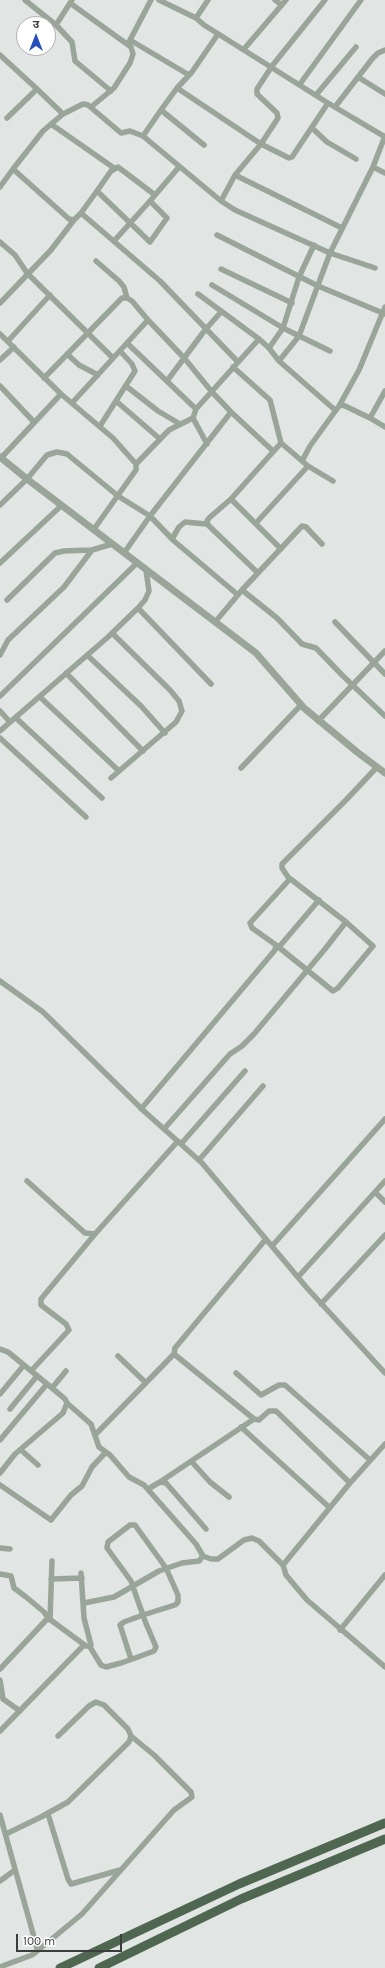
<!DOCTYPE html>
<html>
<head>
<meta charset="utf-8">
<style>
	body { margin:0 }
	#map { position:relative; width:385px; height:1968px; overflow:hidden; background:#e1e5e3; font-family:Karla,"Noto Sans Devanagari",sans-serif }
	canvas { display:block }
	.north { position:absolute; left:16px; top:16px; width:40px; height:40px; box-sizing:border-box; background:#fff; border:1px solid #b1b1b1; border-radius:50%; rotate:0deg; font-size:11px; font-weight:700; line-height:16px; text-align:center; color:#3c3d3d }
	.north::after { content:''; display:block; margin:auto; width:14px; height:18px; background:#264fbd; clip-path:polygon(50% 0,100% 100%,50% 72%,0 100%) }
	.scale { position:absolute; left:16px; top:1934px; width:106px; height:18px; box-sizing:border-box; border:2px solid #3c3d3d; border-top:0; padding-left:5px; font-size:12px; line-height:14px; white-space:nowrap; color:#3c3d3d; -webkit-text-stroke:3px #fff; paint-order:stroke }
</style>
</head>
<body>
<div id="map">
<canvas width="385" height="1968"></canvas>
<div class="north">उ</div>
<div class="scale">100 m</div>
</div>
<script>
const context = document.querySelector('canvas').getContext('2d');
context.lineJoin = 'round';
const poly = rows => new Path2D(rows.map(r => 'M' + r).join(''));
function trace(path, color, width, dash) { context.strokeStyle = color; context.lineWidth = width; context.lineCap = dash ? 'butt' : 'round'; context.setLineDash(dash || []); context.stroke(path); }
const minor = poly([
	[25,0,56,25,72,0],
	[159,0,196,18,204,25,328,103,385,137],
	[275,0,282,5],
	[70,3,131,47,133,54,130,63,114,88,91,107],
	[196,18,208,0],
	[56,25,72,42,75,61,111,91],
	[130,40,189,75],
	[129,42,151,0],
	[244,49,286,0],
	[0,55,37,89],
	[358,77,385,94],
	[300,84,361,0],
	[177,88,261,144,289,158,292,157,328,103],
	[316,95,356,47],
	[335,107,372,59,378,53,385,50],
	[161,110,177,88,192,72,218,34],
	[63,114,43,131,13,169,69,219,74,220,81,213],
	[7,118,37,89,63,114,83,104,88,105,121,133,130,131,143,136,221,201,235,210,330,253,375,268],
	[51,124,114,168],
	[312,128,327,142,356,159],
	[143,136,161,110,204,145],
	[179,167,150,201,167,218,150,242,97,191,81,213,160,281,238,362],
	[373,167,385,173],
	[235,175,342,228],
	[0,187,13,169],
	[97,191,111,171,118,167,155,195],
	[221,201,235,175,261,144,278,118,277,113,257,94,257,89,272,66,325,0],
	[217,235,318,286,385,314],
	[114,241,150,201],
	[0,242,15,255,27,273,113,358],
	[96,261,119,281,124,287,127,298],
	[221,269,292,303],
	[212,285,283,328,330,351],
	[198,294,259,339,269,348,279,361,335,410],
	[0,303,51,250,74,220],
	[0,334,61,394,113,438,136,464,136,470,94,529],
	[8,341,50,295],
	[127,343,196,409],
	[269,348,283,328,299,277,314,245],
	[67,354,79,365,98,375],
	[0,360,14,347],
	[279,361,299,336,330,253,373,167,385,136],
	[233,367,270,400,281,443],
	[44,378,122,298,127,298,132,301,148,320,185,359,212,392,231,412,150,516,124,553],
	[167,381,205,330,221,312],
	[0,386,34,422],
	[126,386,158,411,180,424],
	[116,401,160,439],
	[72,403,148,320],
	[339,406,359,370,385,307],
	[231,412,273,451],
	[193,418,207,444],
	[370,418,385,391],
	[100,426,135,371,132,364,120,351],
	[1,458,61,394],
	[302,461,310,446,339,406,343,405,370,418,385,427],
	[136,464,169,430,193,418,196,409,259,339],
	[231,499,281,549],
	[0,505,27,479,47,455,57,452,67,454,118,496,150,516,174,541,238,595],
	[256,523,308,466],
	[172,539,179,527,185,522,206,524],
	[0,563,62,505],
	[258,573,208,525,207,521,209,518,231,499,281,443,308,466,333,481],
	[242,590,277,618,302,644,316,648,342,675,385,716],
	[7,600,55,553,64,551,92,550],
	[138,608,211,684],
	[216,621,242,590,302,526,306,527,322,544],
	[335,622,385,674],
	[0,655,8,640,64,587,92,550,112,544],
	[87,655,141,706,165,733],
	[66,673,143,751],
	[0,696,137,563],
	[40,697,119,771],
	[0,711,10,722],
	[16,718,102,798],
	[318,721,385,651],
	[0,731,108,637,138,608,145,600,149,591,146,570],
	[0,738,86,817],
	[241,768,301,705],
	[111,778,176,722,182,711,179,701,170,690,112,633],
	[276,945,333,991,338,988,373,946,346,922,288,877],
	[279,947,319,900],
	[0,981,43,1012,145,1112,202,1163,307,1288,385,1373],
	[141,1109,275,950,276,945,252,928,250,923,289,880,288,877,282,868,282,864,347,799,377,767],
	[164,1129,230,1054,242,1046,254,1034,325,949,346,922],
	[181,1144,245,1071],
	[199,1160,263,1086],
	[27,1181,85,1233,95,1234,178,1141],
	[375,1192,385,1202],
	[266,1239,175,1348,174,1354,254,1419,259,1420,269,1411,276,1411,350,1483],
	[272,1246,385,1119],
	[298,1277,385,1181],
	[321,1304,385,1235],
	[0,1349,8,1352,52,1388,65,1399,67,1403,63,1413,15,1454,0,1473],
	[118,1356,145,1382],
	[31,1371,69,1330,66,1324,41,1305,41,1299,95,1234],
	[236,1373,261,1395,279,1385,285,1385,370,1460],
	[52,1388,66,1371],
	[0,1394,24,1365],
	[67,1403,91,1424,99,1447,110,1455,129,1477,144,1485,196,1544,203,1556,199,1561,182,1563,159,1571,114,1597,84,1603],
	[10,1409,37,1376],
	[241,1427,329,1507],
	[95,1435,174,1354],
	[0,1440,47,1384],
	[385,1444,350,1483,283,1565,286,1575,307,1600,385,1667],
	[21,1450,38,1465],
	[191,1461,210,1482,229,1497],
	[160,1482,254,1419],
	[0,1485,51,1520,71,1495,82,1486,92,1467,106,1452],
	[148,1489,160,1482,166,1483,206,1529],
	[0,1548,10,1549],
	[203,1556,211,1559,218,1559,244,1540,252,1538,259,1541,283,1565],
	[81,1573,84,1618,91,1645,90,1647,101,1665,106,1667,121,1663,138,1657,154,1651,156,1647,145,1621,143,1615,139,1604,131,1581,107,1548,108,1542,130,1525,135,1525,166,1568,178,1595,178,1602,175,1605,143,1615,124,1622,120,1625,131,1659],
	[0,1574,11,1576,14,1588,26,1597,44,1612,48,1618,0,1669],
	[51,1579,82,1578],
	[48,1618,86,1646],
	[50,1620,52,1561],
	[340,1630,385,1575],
	[0,1680,3,1699,20,1711],
	[0,1731,84,1645],
	[48,1814,68,1879,71,1884,120,1870],
	[0,1815,37,1948,36,1952,32,1955,0,1967],
	[6,1834,41,1817,68,1802,129,1742,131,1736,128,1729,104,1705,96,1702,89,1706,58,1736],
	[0,1881,15,1870],
	[36,1952,82,1914,174,1810,192,1797,191,1792,154,1755,131,1736]
]);
const tertiary = poly([
	[0,457,27,479,256,653,304,708,357,752,385,773]
]);
const trunk = poly([
	[60,1968,239,1884,385,1823],
	[99,1968,241,1899,385,1839]
]);
trace(minor, '#99a599', 5.5);
trace(tertiary, '#99a599', 7);
trace(trunk, '#4f6751', 9);
</script>
</body>
</html>
